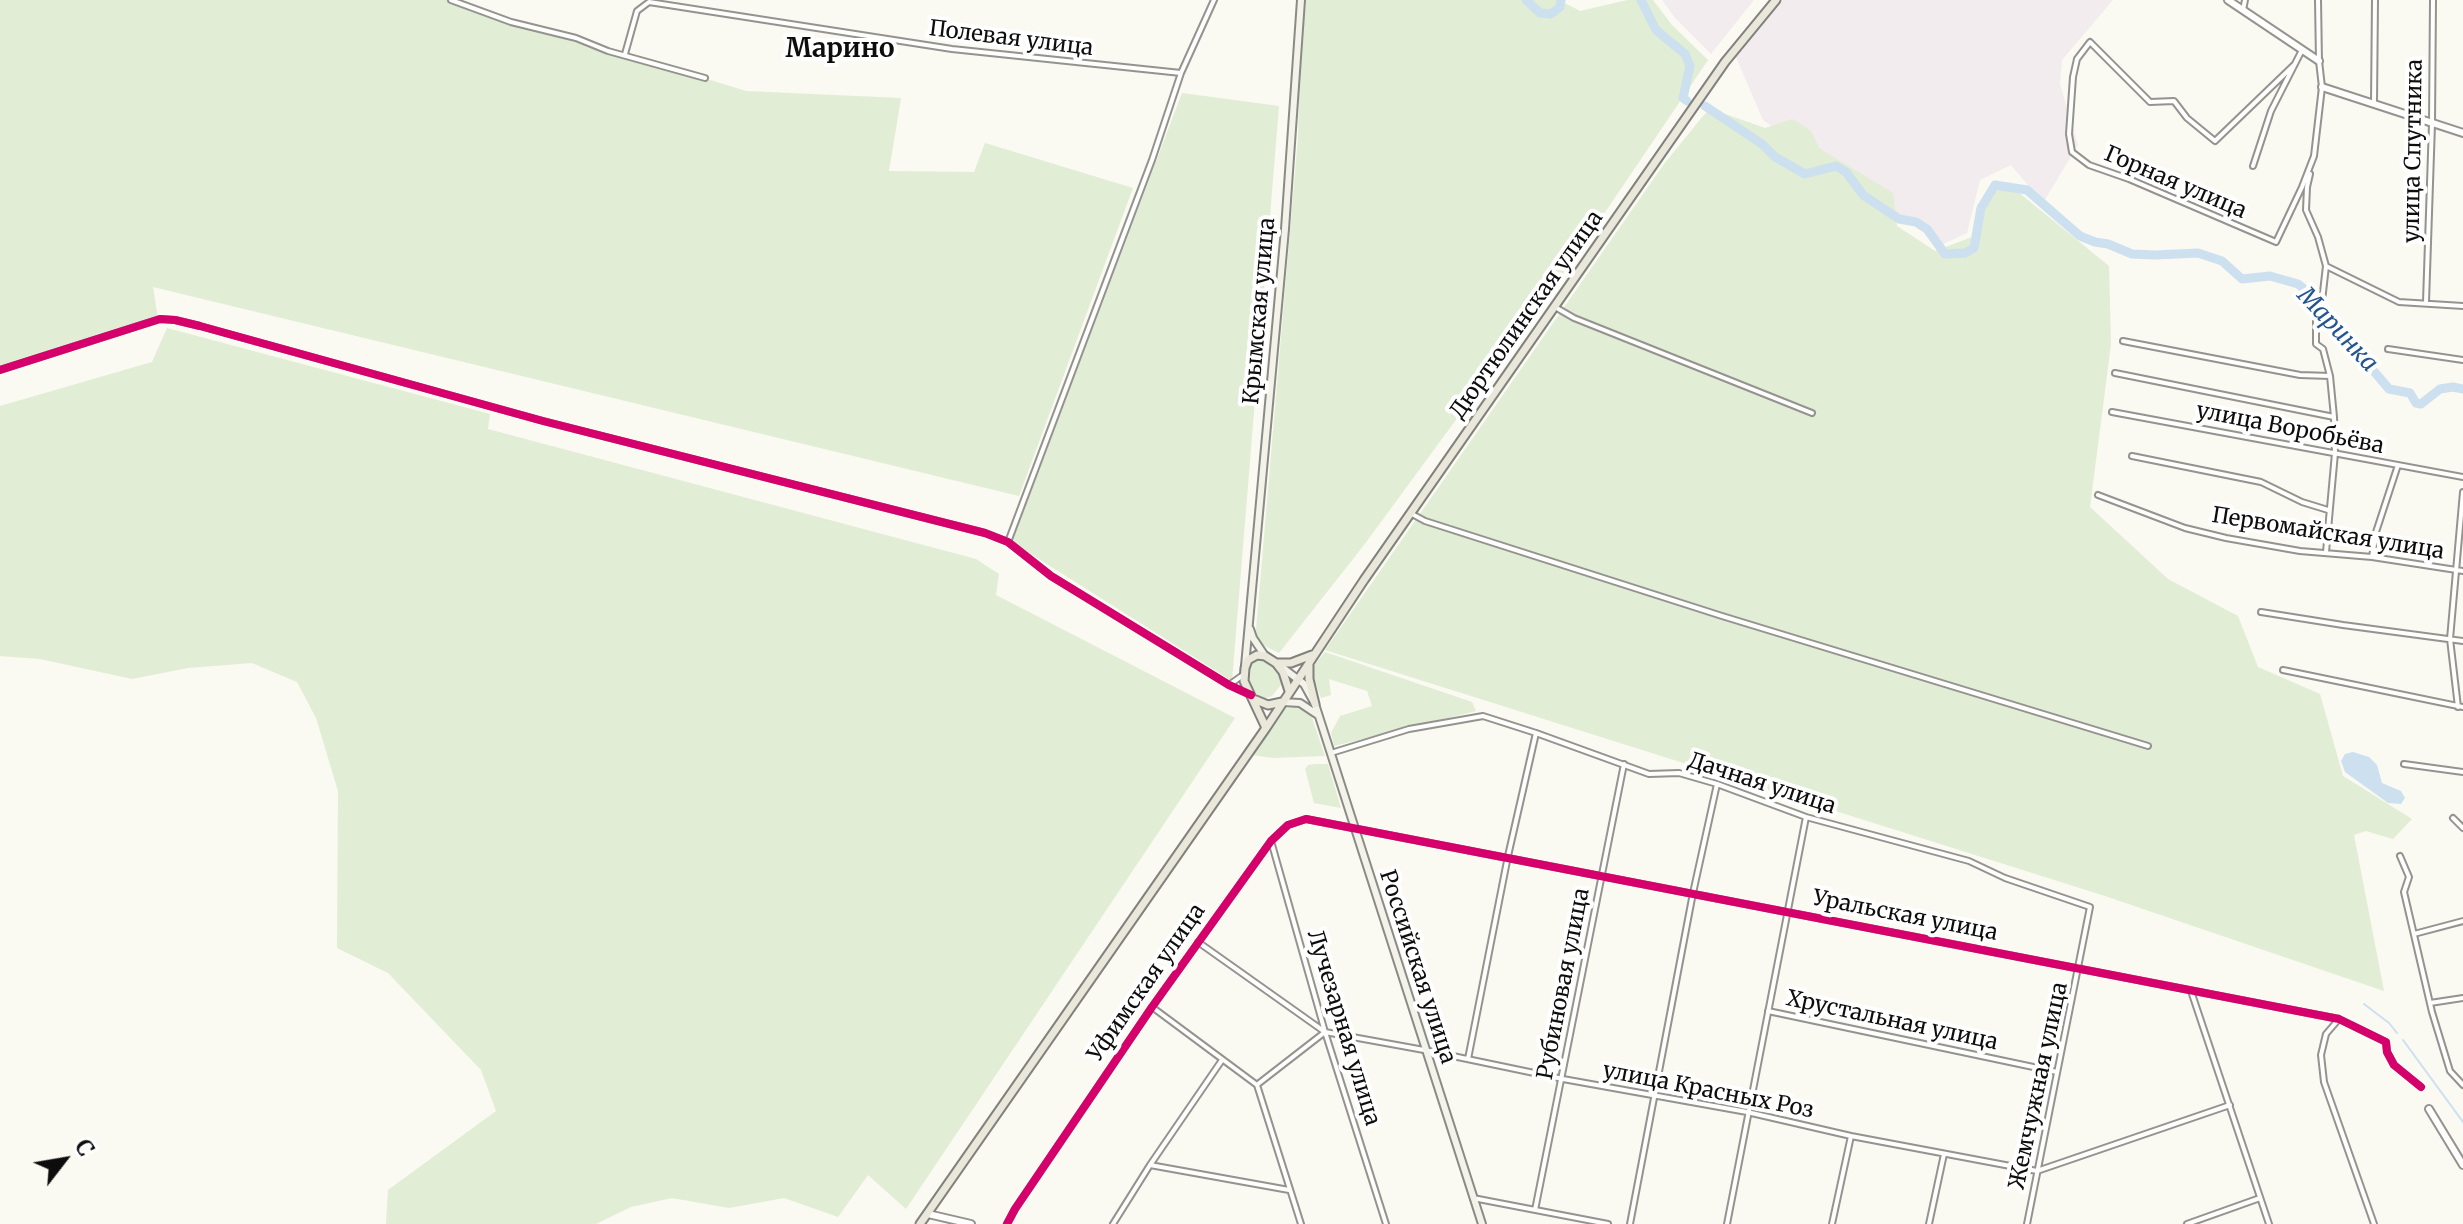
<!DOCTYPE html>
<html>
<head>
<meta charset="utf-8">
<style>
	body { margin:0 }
	#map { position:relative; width:2463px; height:1224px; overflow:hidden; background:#faf9f2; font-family:Merriweather,serif }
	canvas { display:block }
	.north { position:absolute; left:24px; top:1120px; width:80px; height:80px; -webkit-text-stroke:6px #fff; paint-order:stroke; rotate:59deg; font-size:22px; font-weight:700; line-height:32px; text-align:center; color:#0d0d0d }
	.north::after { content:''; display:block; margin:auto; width:28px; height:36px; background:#0d0d0d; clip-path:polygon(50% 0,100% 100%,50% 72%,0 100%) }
</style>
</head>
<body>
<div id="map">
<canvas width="2463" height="1224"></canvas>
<div class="north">С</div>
</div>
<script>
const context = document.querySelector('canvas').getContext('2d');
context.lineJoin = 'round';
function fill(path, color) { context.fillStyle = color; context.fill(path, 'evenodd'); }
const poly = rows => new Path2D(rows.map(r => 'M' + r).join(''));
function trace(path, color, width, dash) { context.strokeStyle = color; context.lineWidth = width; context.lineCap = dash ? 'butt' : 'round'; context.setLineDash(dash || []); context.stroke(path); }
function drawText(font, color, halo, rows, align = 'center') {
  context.font = font + ' Merriweather,serif'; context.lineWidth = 8; context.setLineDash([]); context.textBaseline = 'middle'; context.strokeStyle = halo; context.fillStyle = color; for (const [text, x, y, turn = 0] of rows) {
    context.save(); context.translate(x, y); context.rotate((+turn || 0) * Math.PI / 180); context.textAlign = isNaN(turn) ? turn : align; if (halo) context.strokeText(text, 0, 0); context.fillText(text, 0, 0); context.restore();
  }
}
const industrial = poly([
	[1662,0,1754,0,1711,54,1675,18],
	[1782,0,2113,0,2062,60,2060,84,2078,145,2043,203,2011,165,1980,180,1967,233,1941,245,1763,120,1735,55,1770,11]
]);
const green = poly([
	[0,0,450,0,746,91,901,98,889,171,974,172,985,143,1133,188,1019,496,153,287,158,319,0,366],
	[1301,0,1559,0,1580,11,1628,0,1653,0,1672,25,1708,60,1566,270,1364,545,1279,653,1259,643,1256,630,1298,138],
	[1182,93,1279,106,1232,681,1012,542],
	[1711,109,1765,128,1793,119,1811,131,1819,148,1893,193,1897,226,1935,251,1972,237,1977,207,1988,193,2007,183,2109,266,2111,344,2090,507,2168,579,2238,616,2258,667,2320,694,2343,776,2412,819,2393,839,2366,831,2354,835,2384,991,2102,895,1325,650,1664,164,1703,116],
	[167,328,490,414,488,429,976,559,999,574,996,595,1235,718,906,1209,868,1175,838,1217,784,1198,729,1208,672,1198,631,1207,596,1224,386,1224,388,1190,496,1111,481,1070,388,973,337,948,338,791,316,718,297,682,252,663,188,668,132,679,40,659,0,656,0,406,152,362],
	[1325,652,1472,702,1476,711,1334,746,1331,733,1340,716,1372,706,1367,691,1329,679,1331,695,1321,698,1313,676,1315,664],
	[1253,660,1261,660,1270,665,1280,677,1281,685,1272,696,1264,699,1259,697,1253,693,1247,683,1248,664],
	[1299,706,1311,715,1325,756,1273,758,1252,755,1284,709],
	[1315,764,1328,764,1341,808,1314,803,1305,769,1308,765]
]);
const water = poly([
	[2353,752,2369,757,2377,765,2382,783,2401,791,2405,798,2401,804,2388,803,2345,772,2341,761,2345,754]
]);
const stream = poly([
	[2364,1004,2389,1023,2397,1033],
	[2403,1040,2463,1122]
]);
const river = poly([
	[1526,0,1540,13,1551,14,1560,7,1561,0],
	[1641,0,1656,30,1685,54,1690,66,1683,98,1687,101],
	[1705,106,1762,144,1775,157,1805,174,1836,166,1846,172,1863,195,1899,219,1916,222,1927,229,1945,254,1965,253,1974,248,1981,208,1995,185,2027,190,2080,236,2095,242,2108,244,2132,254,2155,255,2198,253,2222,261,2242,279,2270,276,2298,284,2312,295,2331,324,2354,342,2372,369,2389,389,2410,393,2416,403,2421,404,2440,389,2453,387,2463,389]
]);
const minor = poly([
	[451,0,511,22,576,38,608,51,705,78],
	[2243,10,2245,0],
	[625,54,637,11,649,2,952,49,1181,73],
	[2294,65,2215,141,2187,118,2174,101,2150,102,2090,42,2077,59,2073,77,2069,134,2072,152,2089,165,2129,179,2276,242,2302,187,2314,156,2322,87,2319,61,2318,0],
	[2374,103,2375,0],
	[2253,166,2271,111,2302,50],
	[2310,174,2307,187,2306,210,2318,237,2326,266,2399,302,2463,306],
	[2322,301,2326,266],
	[2426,302,2432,124,2433,0],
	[1555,307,1574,318,1812,413],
	[2316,309,2316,344,2323,349,2330,376,2334,417,2335,453,2326,552],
	[2123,341,2300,375,2330,376],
	[2388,349,2463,360],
	[0,370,160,319,175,320,200,326,543,421,985,533,1008,542,1051,576,1229,685,1248,694],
	[2115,373,2334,417],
	[2112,412,2463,477],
	[2132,456,2261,482,2302,502,2328,510],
	[2098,495,2185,528,2226,538,2300,551,2372,557,2463,571],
	[1412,514,1425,521,1722,616,2148,746],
	[1008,542,1152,160,1181,73,1214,0],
	[2372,557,2376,532,2398,465],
	[2261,612,2343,625,2463,641],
	[2283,670,2463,707],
	[1229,685,1243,675],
	[2458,707,2450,639,2463,492],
	[1331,753,1409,729,1483,716,1536,733,1649,774,1679,773,1717,784,1806,817,1969,861,2005,878,2090,907,2027,1224],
	[2404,764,2463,772],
	[2453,818,2463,828],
	[1271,841,1325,1032,1386,1224],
	[2400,856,2409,877,2404,892,2432,1012,2450,1071,2463,1085],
	[2414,934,2463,921],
	[1198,942,1325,1032,1424,1050,1563,1079,1747,1112,1851,1136,2037,1171,2230,1105],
	[2191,991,2269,1224],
	[2430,1003,2463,998],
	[1152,1007,1257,1085,1301,1224],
	[1768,1011,2057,1072],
	[2339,1019,2326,1034,2321,1055,2324,1082,2374,1224],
	[1468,1059,1508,856,1536,733],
	[1258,1084,1325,1032],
	[1150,1165,1289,1190],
	[1473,1198,1608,1224],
	[1535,1210,1624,764],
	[1007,1224,1015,1209,1152,1007,1271,841,1288,825,1306,819,2339,1019,2386,1042,2387,1052,2394,1065,2421,1087],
	[1113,1224,1150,1165,1222,1060],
	[1630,1224,1693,893,1717,784],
	[1727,1224,1806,817],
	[1832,1224,1851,1136],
	[1929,1224,1944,1154],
	[2187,1224,2260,1198]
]);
const tertiary = poly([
	[2228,0,2319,61],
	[2322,87,2463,133],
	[2429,1109,2463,1165],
	[928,1214,971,1224]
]);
const secondary = poly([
	[1250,629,1253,638,1265,656],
	[1279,665,1304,684,1315,704,1482,1224],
	[1245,666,1285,229,1301,0],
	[1282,702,1300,703,1318,715]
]);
const primary = poly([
	[1276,663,1291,663,1312,655],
	[1309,664,1309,679,1315,704],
	[1256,700,1268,705,1282,702],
	[1266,728,1244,681,1245,668,1248,660,1257,655,1265,656,1276,663,1283,672,1289,691],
	[920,1224,1266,728,1364,580,1725,62,1776,0]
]);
const cycleway = poly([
	[0,370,160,319,175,320,200,326,543,421,985,533,1008,542,1051,576,1229,685,1251,695],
	[1007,1224,1015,1209,1152,1007,1271,841,1288,825,1306,819,2339,1019,2386,1042,2387,1052,2394,1065,2421,1087]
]);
const streetNames = [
	["Полевая улица",1011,39,7],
	["улица Спутника",2414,151,-89],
	["Горная улица",2175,183,23],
	["Крымская улица",1260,311,-85],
	["Дюртюлинская улица",1527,315,-55],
	["улица Воробьёва",2290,429,11],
	["Первомайская улица",2328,534,9],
	["Дачная улица",1762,784,18],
	["Уральская улица",1905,916,11],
	["Российская улица",1417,967,72],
	["Уфимская улица",1147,983,-55],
	["Рубиновая улица",1564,984,-79],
	["Хрустальная улица",1892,1021,12],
	["Лучезарная улица",1343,1028,73],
	["Жемчужная улица",2039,1086,-78],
	["улица Красных Роз",1708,1091,11]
];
const waterNames = [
	["Маринка",2337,330,47]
];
const quarterNames = [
	["Марино",840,50]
];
fill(industrial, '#f2ecee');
fill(green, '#e1edd4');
fill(water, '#cce0f0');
trace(stream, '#cce0f0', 2);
trace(river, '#cce0f0', 9);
trace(minor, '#949390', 8);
trace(tertiary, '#949390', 10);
trace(secondary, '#8a8a87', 10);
trace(primary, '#81817d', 11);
trace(minor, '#fefefd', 4);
trace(tertiary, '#fefefd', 6);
trace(secondary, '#f3f3ea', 6);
trace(primary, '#eae8da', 7);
trace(cycleway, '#d6006c', 8);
drawText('22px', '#0d0d0d', '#fff', streetNames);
drawText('italic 24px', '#255591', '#fff', waterNames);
drawText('bold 26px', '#0d0d0d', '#fff', quarterNames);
</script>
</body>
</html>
